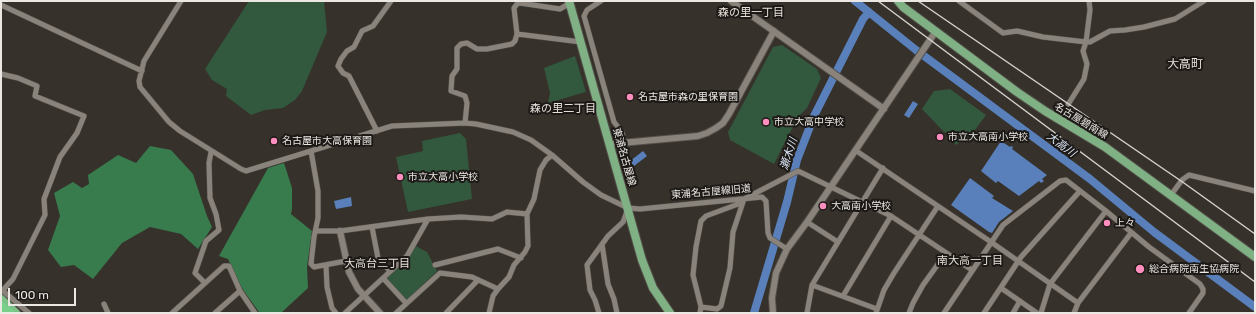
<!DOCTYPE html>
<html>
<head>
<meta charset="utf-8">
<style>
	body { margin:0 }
	#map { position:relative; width:1256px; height:314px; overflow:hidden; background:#36312b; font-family:Rubik,sans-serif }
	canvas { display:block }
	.frame { position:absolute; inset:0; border:2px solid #ebe8e4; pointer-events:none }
	.scale { position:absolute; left:8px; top:288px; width:68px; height:18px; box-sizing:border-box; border:2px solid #ebe8e4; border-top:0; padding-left:5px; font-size:12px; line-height:14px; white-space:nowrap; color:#ebe8e4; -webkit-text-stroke:3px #1c1916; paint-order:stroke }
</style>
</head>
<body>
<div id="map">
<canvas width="1256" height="314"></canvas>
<div class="frame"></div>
<div class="scale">100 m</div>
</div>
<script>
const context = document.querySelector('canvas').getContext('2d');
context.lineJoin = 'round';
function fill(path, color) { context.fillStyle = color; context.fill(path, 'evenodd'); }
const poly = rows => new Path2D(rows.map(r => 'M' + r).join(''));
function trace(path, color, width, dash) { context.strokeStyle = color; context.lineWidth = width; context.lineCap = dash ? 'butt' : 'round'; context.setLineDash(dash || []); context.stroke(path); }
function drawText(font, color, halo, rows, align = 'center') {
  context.font = font + ' Rubik,"Noto Sans JP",sans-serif'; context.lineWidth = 4; context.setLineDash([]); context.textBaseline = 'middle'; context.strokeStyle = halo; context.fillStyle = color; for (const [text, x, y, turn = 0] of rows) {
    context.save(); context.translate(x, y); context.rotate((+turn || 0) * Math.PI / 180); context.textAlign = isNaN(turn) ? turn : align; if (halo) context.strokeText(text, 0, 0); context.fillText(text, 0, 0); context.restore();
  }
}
const green = poly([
	[249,1,324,1,327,32,302,91,295,100,283,108,265,110,251,115,226,96,227,89,212,80,205,69],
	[782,45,817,69,821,78,807,108,798,117,774,164,730,140,728,132,773,47],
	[575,56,586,92,548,103,550,93,544,68],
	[950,89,986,115,966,142,962,140,956,145,945,132,944,132,922,109,934,91],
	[460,133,466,139,472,199,408,212,396,157,423,151,422,141],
	[416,246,427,252,437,271,407,300,386,280,386,278,414,247]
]);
const forest = poly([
	[150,146,171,150,193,174,207,216,212,227,198,249,181,234,150,227,122,243,93,279,74,265,61,267,48,250,60,216,54,193,73,182,82,188,89,184,88,175,118,155,136,163],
	[284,163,292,188,292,209,291,214,312,231,307,267,308,288,281,313,262,313,259,312,241,287,228,259,219,256,268,168]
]);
const water = poly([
	[913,101,918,104,909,118,904,115],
	[1001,141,1010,147,1011,146,1013,147,1012,149,1047,175,1042,179,1044,181,1041,183,1039,181,1019,196,998,181,996,183,981,171],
	[643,151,647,156,634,166,630,161],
	[970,178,994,196,992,198,1013,211,999,222,992,233,989,232,951,205],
	[351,197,352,206,336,209,334,201]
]);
const river = poly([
	[855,1,916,50,1090,179,1154,232,1255,307],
	[754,313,787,202,797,160,814,116,863,19,869,12]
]);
const minor = poly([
	[181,1,144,61,139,81,140,87,169,122,180,131,241,169,246,171,392,126,465,123,476,124,513,132,531,140,552,155,583,182,601,195,628,208,640,209,762,197,766,201,768,233,770,238,787,249],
	[601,1,587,10,584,16,614,122,622,132,624,142],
	[959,1,1003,33,1017,31,1043,37,1086,42,1090,42,1110,31,1125,30,1144,27,1175,19,1204,1],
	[1,5,142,71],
	[517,34,581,42],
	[1,74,18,78,37,86,35,96,84,116,77,133,60,157,44,199,45,215,13,279,1,292],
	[1059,119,1084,79,1087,64,1083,51,1086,42,1090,10,1089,1],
	[465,123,467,103,465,96,451,91,452,76,457,69,457,48,461,44,467,43,477,49,487,49,512,44,515,41,517,34,514,8,517,4,520,3,560,9,570,3],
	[377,131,349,76,343,73,338,66,341,59,347,51,354,47,362,31,373,26,391,1],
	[855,150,991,242,1078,303],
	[311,151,318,191,318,218,314,237,311,264,314,267,346,261],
	[1171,195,1182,180,1189,175,1255,191],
	[807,222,838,242],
	[372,227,378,258,390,271],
	[316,231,340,231,428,219,461,217,492,219,507,212,527,214],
	[602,244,608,284,614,299,617,313],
	[326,265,327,287,332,308,336,313],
	[435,265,498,249,521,258],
	[383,278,406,303],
	[205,283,195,273,206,241,219,230,216,214,210,198,209,163,211,152],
	[812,285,877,309],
	[1001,288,1037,313],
	[3,291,29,313],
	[843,296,891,216],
	[104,304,108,313],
	[701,307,717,309,721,306,730,268,733,232,744,199,798,171,891,216,972,270],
	[172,313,224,266,229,266,240,291,255,313],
	[215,313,240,291],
	[345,313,407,256,428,219],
	[396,313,440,273,472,277,498,289],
	[446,313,478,280],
	[489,313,493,296,498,289,509,277,514,265,525,252,528,246,527,214,534,199,540,170,546,160,552,155],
	[599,313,595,300,590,290,587,265,608,236,623,222,628,209],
	[700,313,701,307,693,275,696,247,701,221,706,216,741,203],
	[807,313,812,285,883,168],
	[876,313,884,290,894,273,938,206],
	[909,313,913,303,923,285,946,253],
	[944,313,1003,225,1060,181,1066,180,1106,211,1149,247,1200,284,1203,289,1203,293,1189,313],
	[984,313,1021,257,1080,191],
	[1013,313,1020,301],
	[1041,313,1050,284,1106,211],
	[1074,313,1078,303,1131,233]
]);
const tertiary = poly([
	[731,1,884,109],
	[610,144,698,136,707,133,716,128,723,123,729,114,774,31],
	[340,231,349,272,358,289,380,313],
	[773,313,772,298,776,273,787,249,807,222,936,31]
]);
const primary = poly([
	[569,1,642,260,653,288,670,313],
	[898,1,903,7,1017,92,1045,111,1105,147,1255,257]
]);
const trunk = poly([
	[1,299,16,313]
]);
const motorway = poly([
	[1,306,10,313]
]);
const rail = poly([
	[878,1,1255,282],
	[918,1,1184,183,1255,234]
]);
const markers = [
	[630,97,4,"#fe8ebe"],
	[766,122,4,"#fe8ebe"],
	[940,137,4,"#fe8ebe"],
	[274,141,4,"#fe8ebe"],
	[400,177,4,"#fe8ebe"],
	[823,206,4,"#fe8ebe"],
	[1107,223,4,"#fe8ebe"],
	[1140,269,5,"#fe8ebe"]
];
const poiNames = [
	["名古屋市森の里保育園",638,97],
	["市立大高中学校",774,122],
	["市立大高南小学校",948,137],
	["名古屋市大高保育園",282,141],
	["市立大高小学校",408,177],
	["大高南小学校",831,206],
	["上々",1115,223],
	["総合病院南生協病院",1149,269]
];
const streetNames = [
	["名古屋碧南線",1081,121,31],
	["東浦名古屋線",624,157,74],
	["東浦名古屋線旧道",711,192,-5]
];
const neighbourhoodNames = [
	["森の里一丁目",751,13],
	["森の里二丁目",563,109],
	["南大高一丁目",970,261],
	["大高台三丁目",377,264]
];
const waterNames = [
	["大高川",1061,145,37],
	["瀬木川",789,154,-72]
];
const quarterNames = [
	["大高町",1185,65]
];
fill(green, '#32583d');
fill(forest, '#387b4d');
fill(water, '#5980ba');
trace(river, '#5980ba', 8);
trace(minor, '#534f49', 6);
trace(tertiary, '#534f49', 8);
trace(primary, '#534f49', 10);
trace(trunk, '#534f49', 10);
trace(motorway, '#534f49', 10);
trace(minor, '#89837c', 5);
trace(tertiary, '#89837c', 6);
trace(primary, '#7fb184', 8);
trace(trunk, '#7cc087', 8);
trace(motorway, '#78cf8a', 9);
trace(rail, '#d5d1cd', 1.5);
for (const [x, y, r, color] of markers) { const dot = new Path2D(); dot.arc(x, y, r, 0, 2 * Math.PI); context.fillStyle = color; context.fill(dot); trace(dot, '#1c1916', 1.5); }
drawText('10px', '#ebe8e4', '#1c1916', poiNames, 'left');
drawText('10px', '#ebe8e4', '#1c1916', streetNames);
drawText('11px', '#e7e0d8', '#1c1916', neighbourhoodNames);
drawText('italic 11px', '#d8e3f4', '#1c1916', waterNames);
drawText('12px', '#e7e0d8', '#1c1916', quarterNames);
</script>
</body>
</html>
